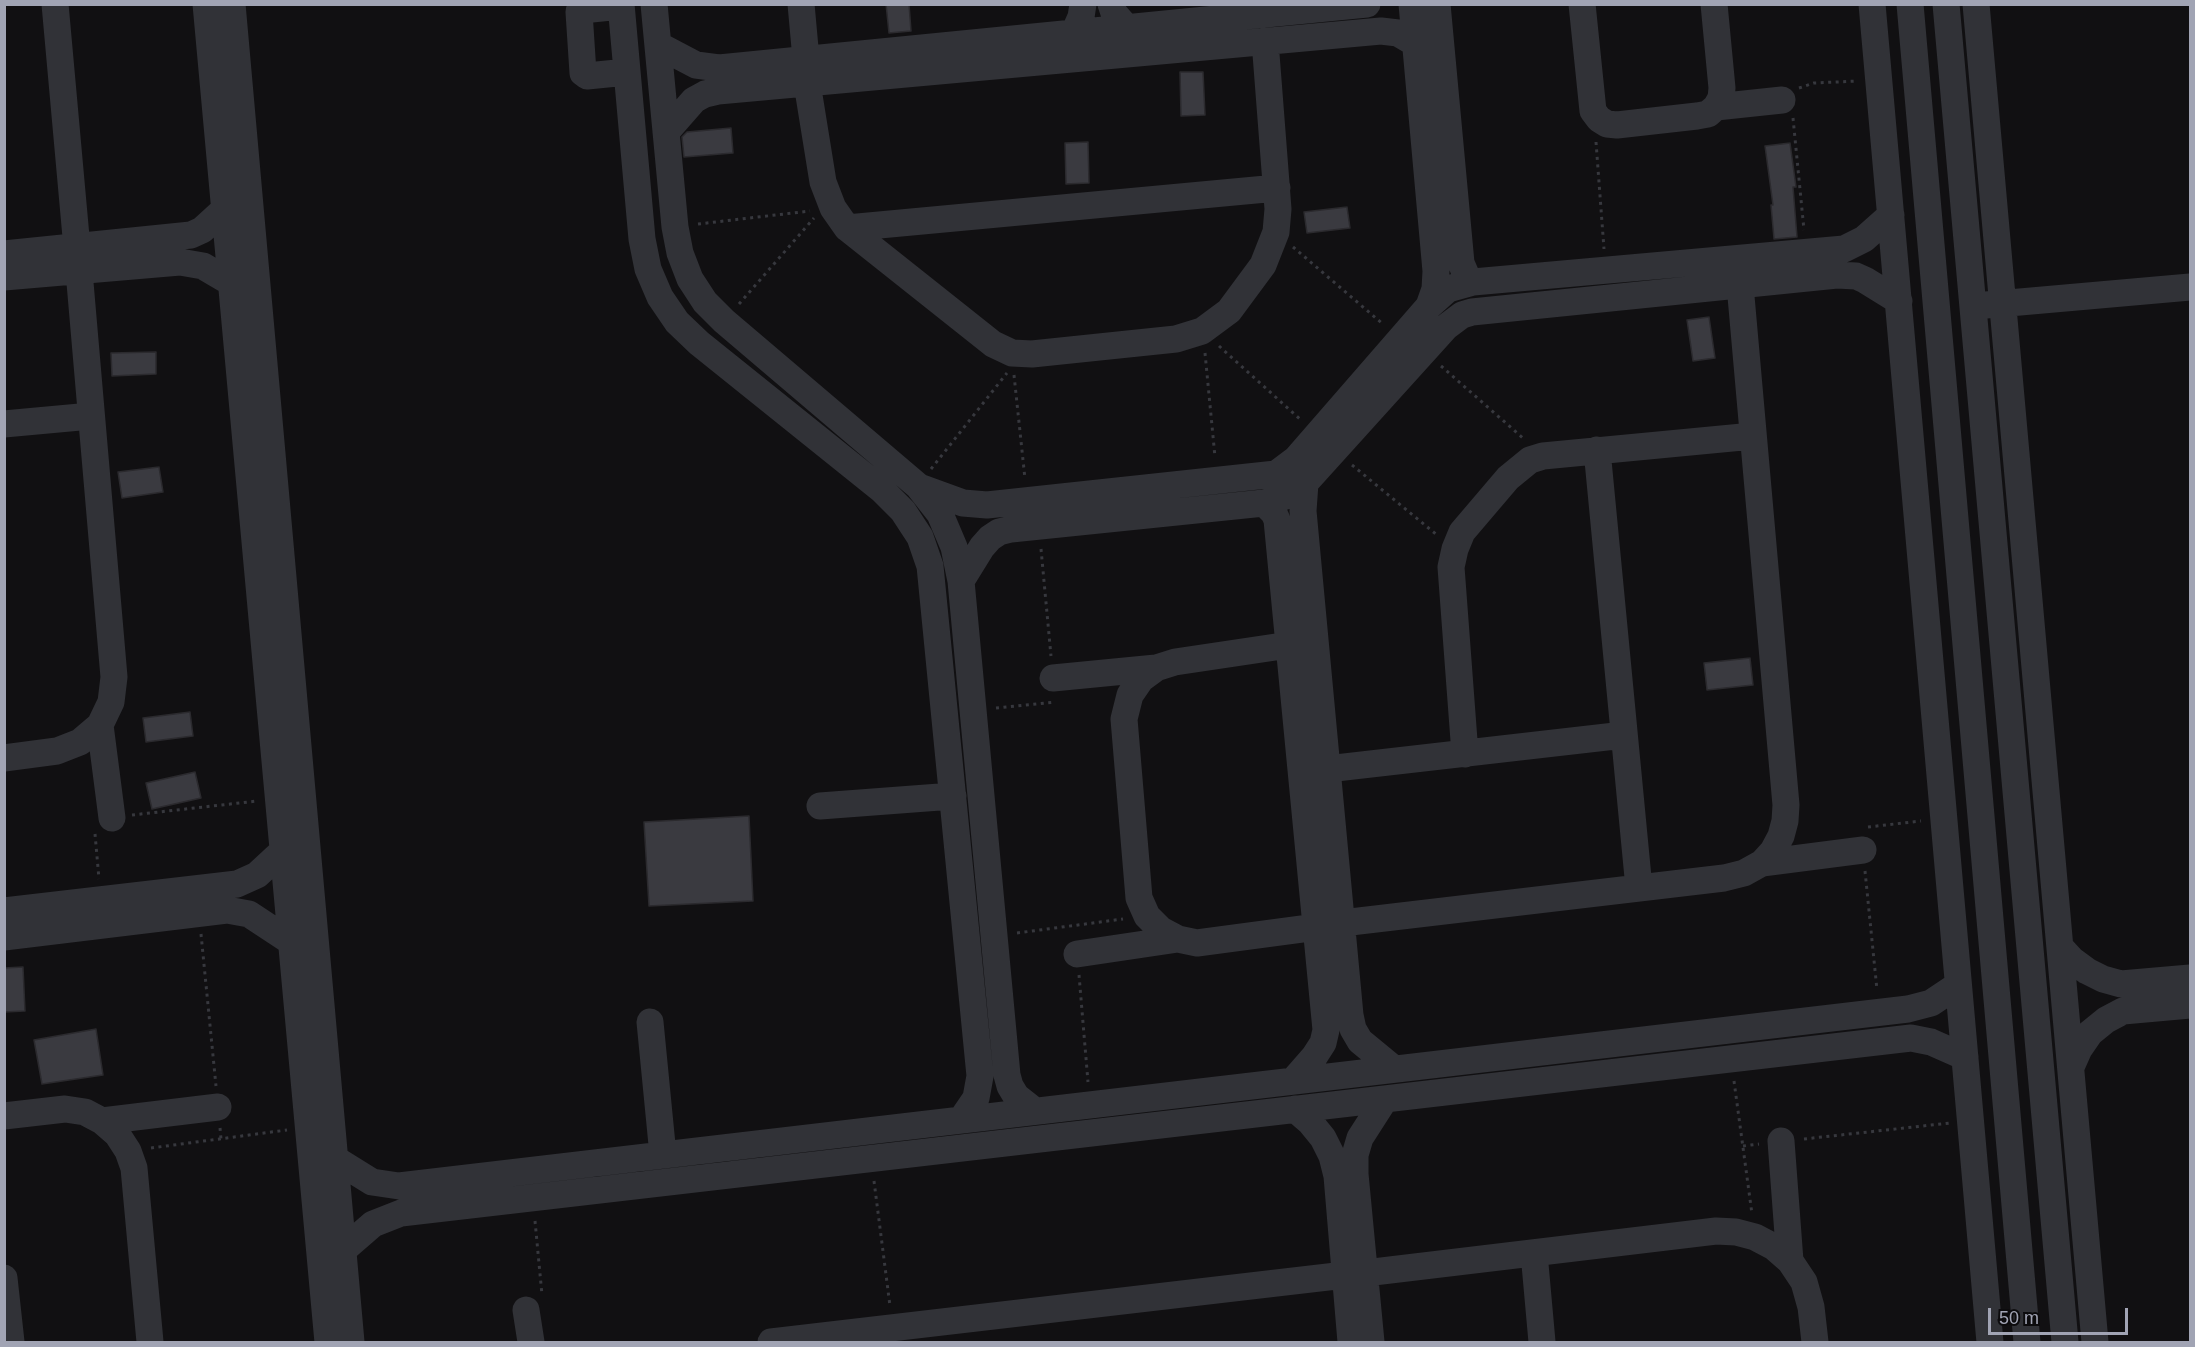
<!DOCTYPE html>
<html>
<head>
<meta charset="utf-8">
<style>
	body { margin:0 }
	#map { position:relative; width:2195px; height:1347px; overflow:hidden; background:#111012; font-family:Arial,sans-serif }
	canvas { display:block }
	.frame { position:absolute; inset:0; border:6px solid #a1a4b4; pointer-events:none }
	.scale { position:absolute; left:1988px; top:1308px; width:140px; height:27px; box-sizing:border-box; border:3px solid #a1a4b4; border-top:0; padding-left:8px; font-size:18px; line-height:21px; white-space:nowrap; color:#a1a4b4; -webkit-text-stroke:4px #0c0b0d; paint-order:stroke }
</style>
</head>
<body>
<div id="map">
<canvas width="2195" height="1347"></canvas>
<div class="frame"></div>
<div class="scale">50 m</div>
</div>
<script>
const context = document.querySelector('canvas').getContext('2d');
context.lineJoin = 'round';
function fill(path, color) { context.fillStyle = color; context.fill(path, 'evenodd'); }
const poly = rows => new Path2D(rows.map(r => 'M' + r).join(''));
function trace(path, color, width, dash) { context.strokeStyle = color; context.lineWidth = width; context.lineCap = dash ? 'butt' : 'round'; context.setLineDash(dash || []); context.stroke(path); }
const building = poly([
	[886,4,909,4,911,31,889,33,886,4],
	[1180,72,1203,72,1205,115,1181,116,1180,72],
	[731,128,733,153,684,157,682,137,687,132,731,128],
	[1088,142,1089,183,1066,184,1065,143,1088,142],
	[1790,143,1796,187,1793,187,1797,237,1774,239,1771,205,1773,205,1765,146,1790,143],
	[1347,207,1350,228,1307,233,1304,212,1347,207],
	[1709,317,1715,358,1693,361,1687,320,1709,317],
	[156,352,156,374,112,376,111,353,156,352],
	[159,467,163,492,122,498,118,472,159,467],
	[1750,658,1753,685,1707,690,1704,663,1750,658],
	[190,712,193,736,146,742,143,718,190,712],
	[195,772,201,798,152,809,146,783,195,772],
	[749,816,753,901,649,906,644,822,749,816],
	[23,967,25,1011,4,1012,4,968,23,967],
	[96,1029,103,1075,42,1084,34,1040,96,1029]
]);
const path = poly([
	[1799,88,1814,83,1858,81],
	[1793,118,1804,230],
	[1596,142,1604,249],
	[698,224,810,211],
	[1293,247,1384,325],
	[739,304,814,218],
	[1219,346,1301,420],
	[1205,353,1215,457],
	[1441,366,1524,439],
	[1014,375,1025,479],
	[1352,465,1437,535],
	[931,469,1007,373],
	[1041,549,1051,656],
	[996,708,1055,702],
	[132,815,257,801],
	[1868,827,1921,821],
	[95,834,99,879],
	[1865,871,1877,990],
	[1017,933,1123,919],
	[201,934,216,1086],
	[1079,975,1088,1082],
	[1734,1081,1752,1214],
	[220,1128,221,1139],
	[1804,1139,1950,1123],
	[1743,1146,1759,1144],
	[151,1148,287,1130],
	[874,1181,890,1306],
	[535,1221,542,1295]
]);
const minor = poly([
	[55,4,77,248],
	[206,4,328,1342],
	[232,4,351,1342],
	[621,4,642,239,648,269,660,297,677,322,699,343,882,490,903,511,920,537,930,566,980,1076,976,1098,961,1120],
	[654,4,675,227,680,253,690,279,705,302,724,321,918,486,940,514,954,547,961,581,1007,1075,1010,1086,1016,1096,1035,1111],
	[801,4,806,59],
	[1111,4,1114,13,1127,28],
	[1412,4,1436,271,1435,289,1429,306],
	[1437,4,1461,263,1467,277,1473,282],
	[1582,4,1593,111,1599,119,1607,124,1617,125,1697,116,1708,114,1716,107,1721,98,1722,88,1714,4],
	[1872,4,1990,1342],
	[1910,4,2027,1342],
	[1946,4,2065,1342],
	[1976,4,2095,1342],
	[621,6,582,10,579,12,583,73,587,76,627,72],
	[1074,33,1081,17,1083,4],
	[658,45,696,65,719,68,1367,4],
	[807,83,823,182,833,208,847,228,993,344,1012,353,1032,354,1176,339,1202,331,1229,311,1263,265,1276,232,1278,209,1265,41],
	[1716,107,1782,100],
	[666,132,694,100,705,94,718,91,1381,31,1398,33,1415,43],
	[847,228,1277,188],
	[4,254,191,235,202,230,225,209],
	[4,277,180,262,203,266,232,283],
	[1986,305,2190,287],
	[4,424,91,416],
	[1597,450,1639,888],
	[1305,483,1303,511,1350,1015,1353,1029,1360,1041,1394,1069],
	[919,487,963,503,987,505,1276,474,1296,459,1429,306,1448,289,1473,282,1844,249,1864,239,1891,215],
	[1264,503,1274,513,1277,520,1326,1030,1323,1043,1314,1057,1293,1081],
	[961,581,982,547,990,538,999,532,1011,529,1264,503,1286,496,1305,483,1446,327,1462,315,1472,312,1837,275,1856,276,1865,280,1899,301],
	[1289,645,1175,662,1156,668,1141,679,1130,695,1124,719,1139,898,1147,916,1161,930,1178,939,1197,943,1317,927],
	[1053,678,1156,668],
	[100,725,112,818],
	[1465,754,1451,567,1455,549,1462,532,1508,478,1530,460,1543,456,1753,436],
	[4,758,57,751,80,742,100,725,111,702,114,677,79,271],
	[1327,769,1624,735],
	[820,806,953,796],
	[1762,863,1863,850],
	[4,911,237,884,257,875,284,850],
	[1342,923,1724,878,1744,873,1762,863,1773,851,1781,836,1785,821,1786,805,1740,285],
	[4,937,227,910,249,914,293,943],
	[2060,947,2072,960,2087,971,2103,979,2121,984,2190,978],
	[1077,954,1178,939],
	[650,1022,663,1155],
	[2071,1067,2079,1049,2090,1033,2106,1020,2123,1011,2190,1005],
	[1295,1109,1310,1122,1323,1138,1332,1156,1337,1176,1351,1342],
	[4,1116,65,1109,85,1112,102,1121,117,1134,128,1151,134,1168,150,1342],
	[102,1121,218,1107],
	[1781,1141,1790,1261],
	[335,1159,372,1182,399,1186,1908,1009,1931,1003,1958,985],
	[343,1250,373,1224,401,1213,1911,1038,1931,1042,1965,1057],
	[1534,1253,1542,1342],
	[1365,1273,1716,1231,1736,1232,1755,1237,1774,1247,1790,1261,1804,1282,1811,1307,1815,1342],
	[4,1278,11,1342],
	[526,1310,531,1342],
	[771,1342,1345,1275],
	[1371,1342,1355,1174,1355,1155,1360,1138,1385,1099]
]);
fill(building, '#3a3a40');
trace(building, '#2b2a2e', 1.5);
trace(path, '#37383e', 3, [3, 4.5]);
trace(minor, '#313237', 27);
</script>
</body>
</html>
